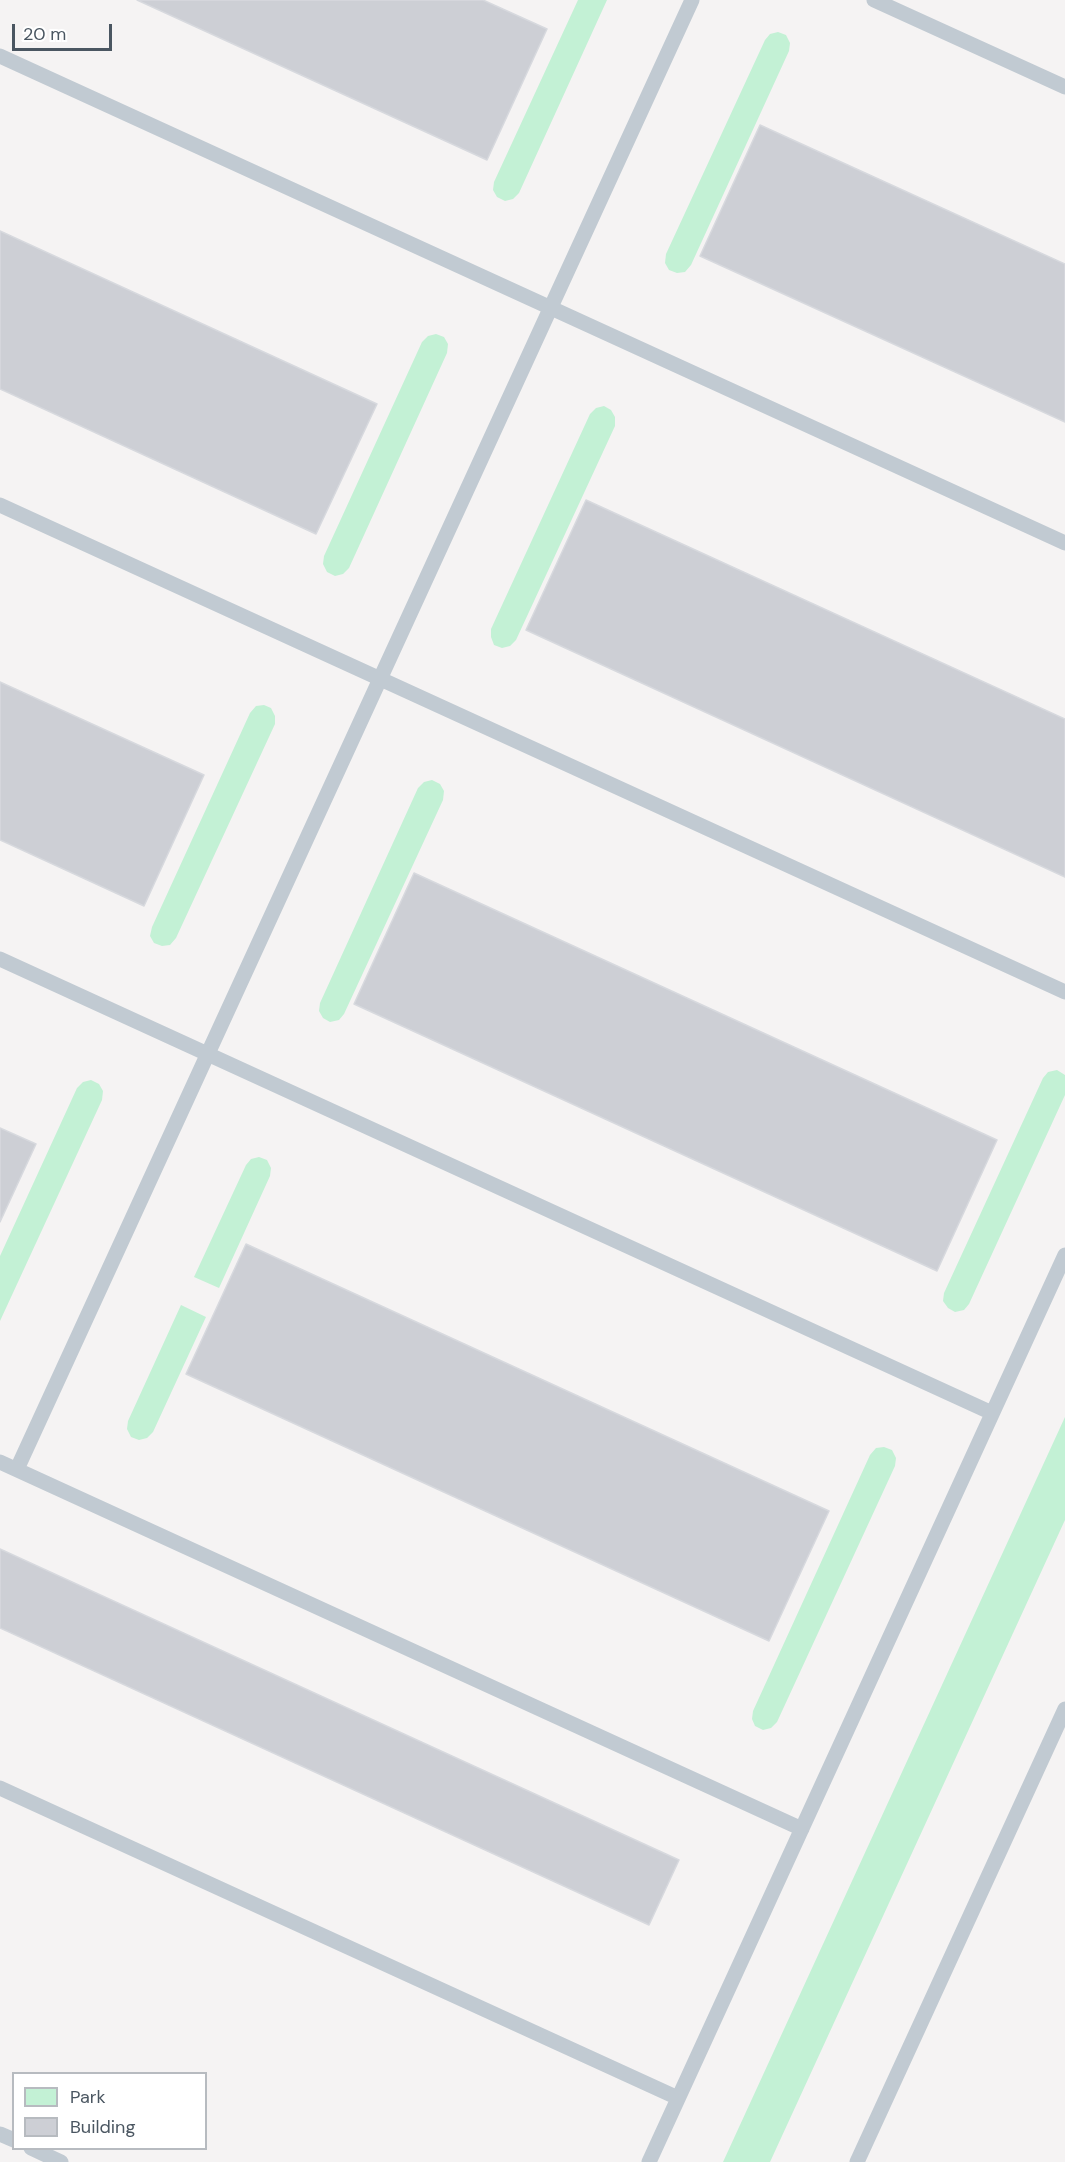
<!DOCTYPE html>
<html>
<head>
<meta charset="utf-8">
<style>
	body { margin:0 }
	#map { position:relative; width:1065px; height:2162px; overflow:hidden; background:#f5f3f3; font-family:"DM Sans",sans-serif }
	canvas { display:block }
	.legend { position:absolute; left:12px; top:2072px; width:195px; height:78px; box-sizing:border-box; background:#fff; border:2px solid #b7bbc0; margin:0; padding:8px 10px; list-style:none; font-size:18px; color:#4a5661 }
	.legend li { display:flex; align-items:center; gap:12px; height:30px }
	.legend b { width:30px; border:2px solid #b7bbc0 }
	.scale { position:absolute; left:12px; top:24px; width:100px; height:27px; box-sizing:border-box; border:3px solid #4a5661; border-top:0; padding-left:8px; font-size:18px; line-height:21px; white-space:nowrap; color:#4a5661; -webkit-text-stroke:4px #fff; paint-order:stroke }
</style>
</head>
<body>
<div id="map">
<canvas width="1065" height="2162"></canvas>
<ul class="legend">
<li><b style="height:16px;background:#c3f1d5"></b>Park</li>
<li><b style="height:16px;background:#cdcfd5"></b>Building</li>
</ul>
<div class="scale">20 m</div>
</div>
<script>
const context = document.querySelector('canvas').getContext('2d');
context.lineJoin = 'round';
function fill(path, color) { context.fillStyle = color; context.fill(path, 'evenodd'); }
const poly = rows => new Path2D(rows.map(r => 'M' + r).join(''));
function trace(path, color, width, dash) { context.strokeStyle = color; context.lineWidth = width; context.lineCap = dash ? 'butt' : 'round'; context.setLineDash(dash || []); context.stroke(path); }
const green = poly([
	[578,0,607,0,519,193,513,199,505,201,497,197,493,190,494,182],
	[778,32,786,35,790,43,789,51,691,265,685,272,677,273,669,270,665,263,666,254,765,40,770,34],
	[436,334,444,337,448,344,447,353,349,568,343,574,335,576,327,572,323,564,324,556,422,342,428,336],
	[604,406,611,410,615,417,615,426,516,640,510,646,502,648,494,645,491,637,491,629,590,414,596,408],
	[264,705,271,708,275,716,275,724,176,938,170,945,162,946,154,943,150,936,152,927,250,713,256,706],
	[432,780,440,784,444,791,443,800,344,1014,339,1020,330,1022,323,1018,319,1011,320,1003,418,788,424,782],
	[1057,1070,1065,1075,1065,1095,969,1304,964,1310,955,1312,948,1308,943,1301,944,1293,1043,1078,1048,1072],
	[91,1080,99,1084,103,1091,102,1100,0,1321,0,1256,77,1088,83,1082],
	[259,1157,267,1160,271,1168,270,1176,219,1288,194,1277,246,1165,251,1159],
	[181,1305,206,1317,153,1432,147,1438,139,1440,131,1437,127,1429,128,1421],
	[1065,1417,1065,1520,770,2162,723,2162],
	[884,1447,892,1450,896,1458,895,1466,777,1722,771,1728,763,1730,755,1726,752,1719,753,1711,870,1455,876,1448]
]);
const building = poly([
	[137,0,483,0,547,29,487,160,137,0],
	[760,125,1065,264,1065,422,700,256,760,125],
	[0,231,377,404,316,534,0,389,0,231],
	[586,500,1065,719,1065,877,526,630,586,500],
	[0,682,204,775,144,906,0,840,0,682],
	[414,873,997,1140,937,1271,354,1004,414,873],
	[0,1128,36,1144,0,1222,0,1128],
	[246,1244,829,1511,769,1641,186,1374,246,1244],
	[0,1549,679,1860,649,1925,0,1628,0,1549]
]);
const lane = poly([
	[874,0,1065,87],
	[0,56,1065,543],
	[0,505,1065,992],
	[0,959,992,1413],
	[0,1462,802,1829],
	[17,1469,692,0],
	[0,1788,678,2098],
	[0,2134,14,2140],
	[31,2148,61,2162],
	[649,2162,1065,1255],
	[857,2162,1065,1709]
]);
fill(green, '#c3f1d5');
fill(building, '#cdcfd5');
trace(building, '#d7d9de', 1.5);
trace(lane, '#c1cad2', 15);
</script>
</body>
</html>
